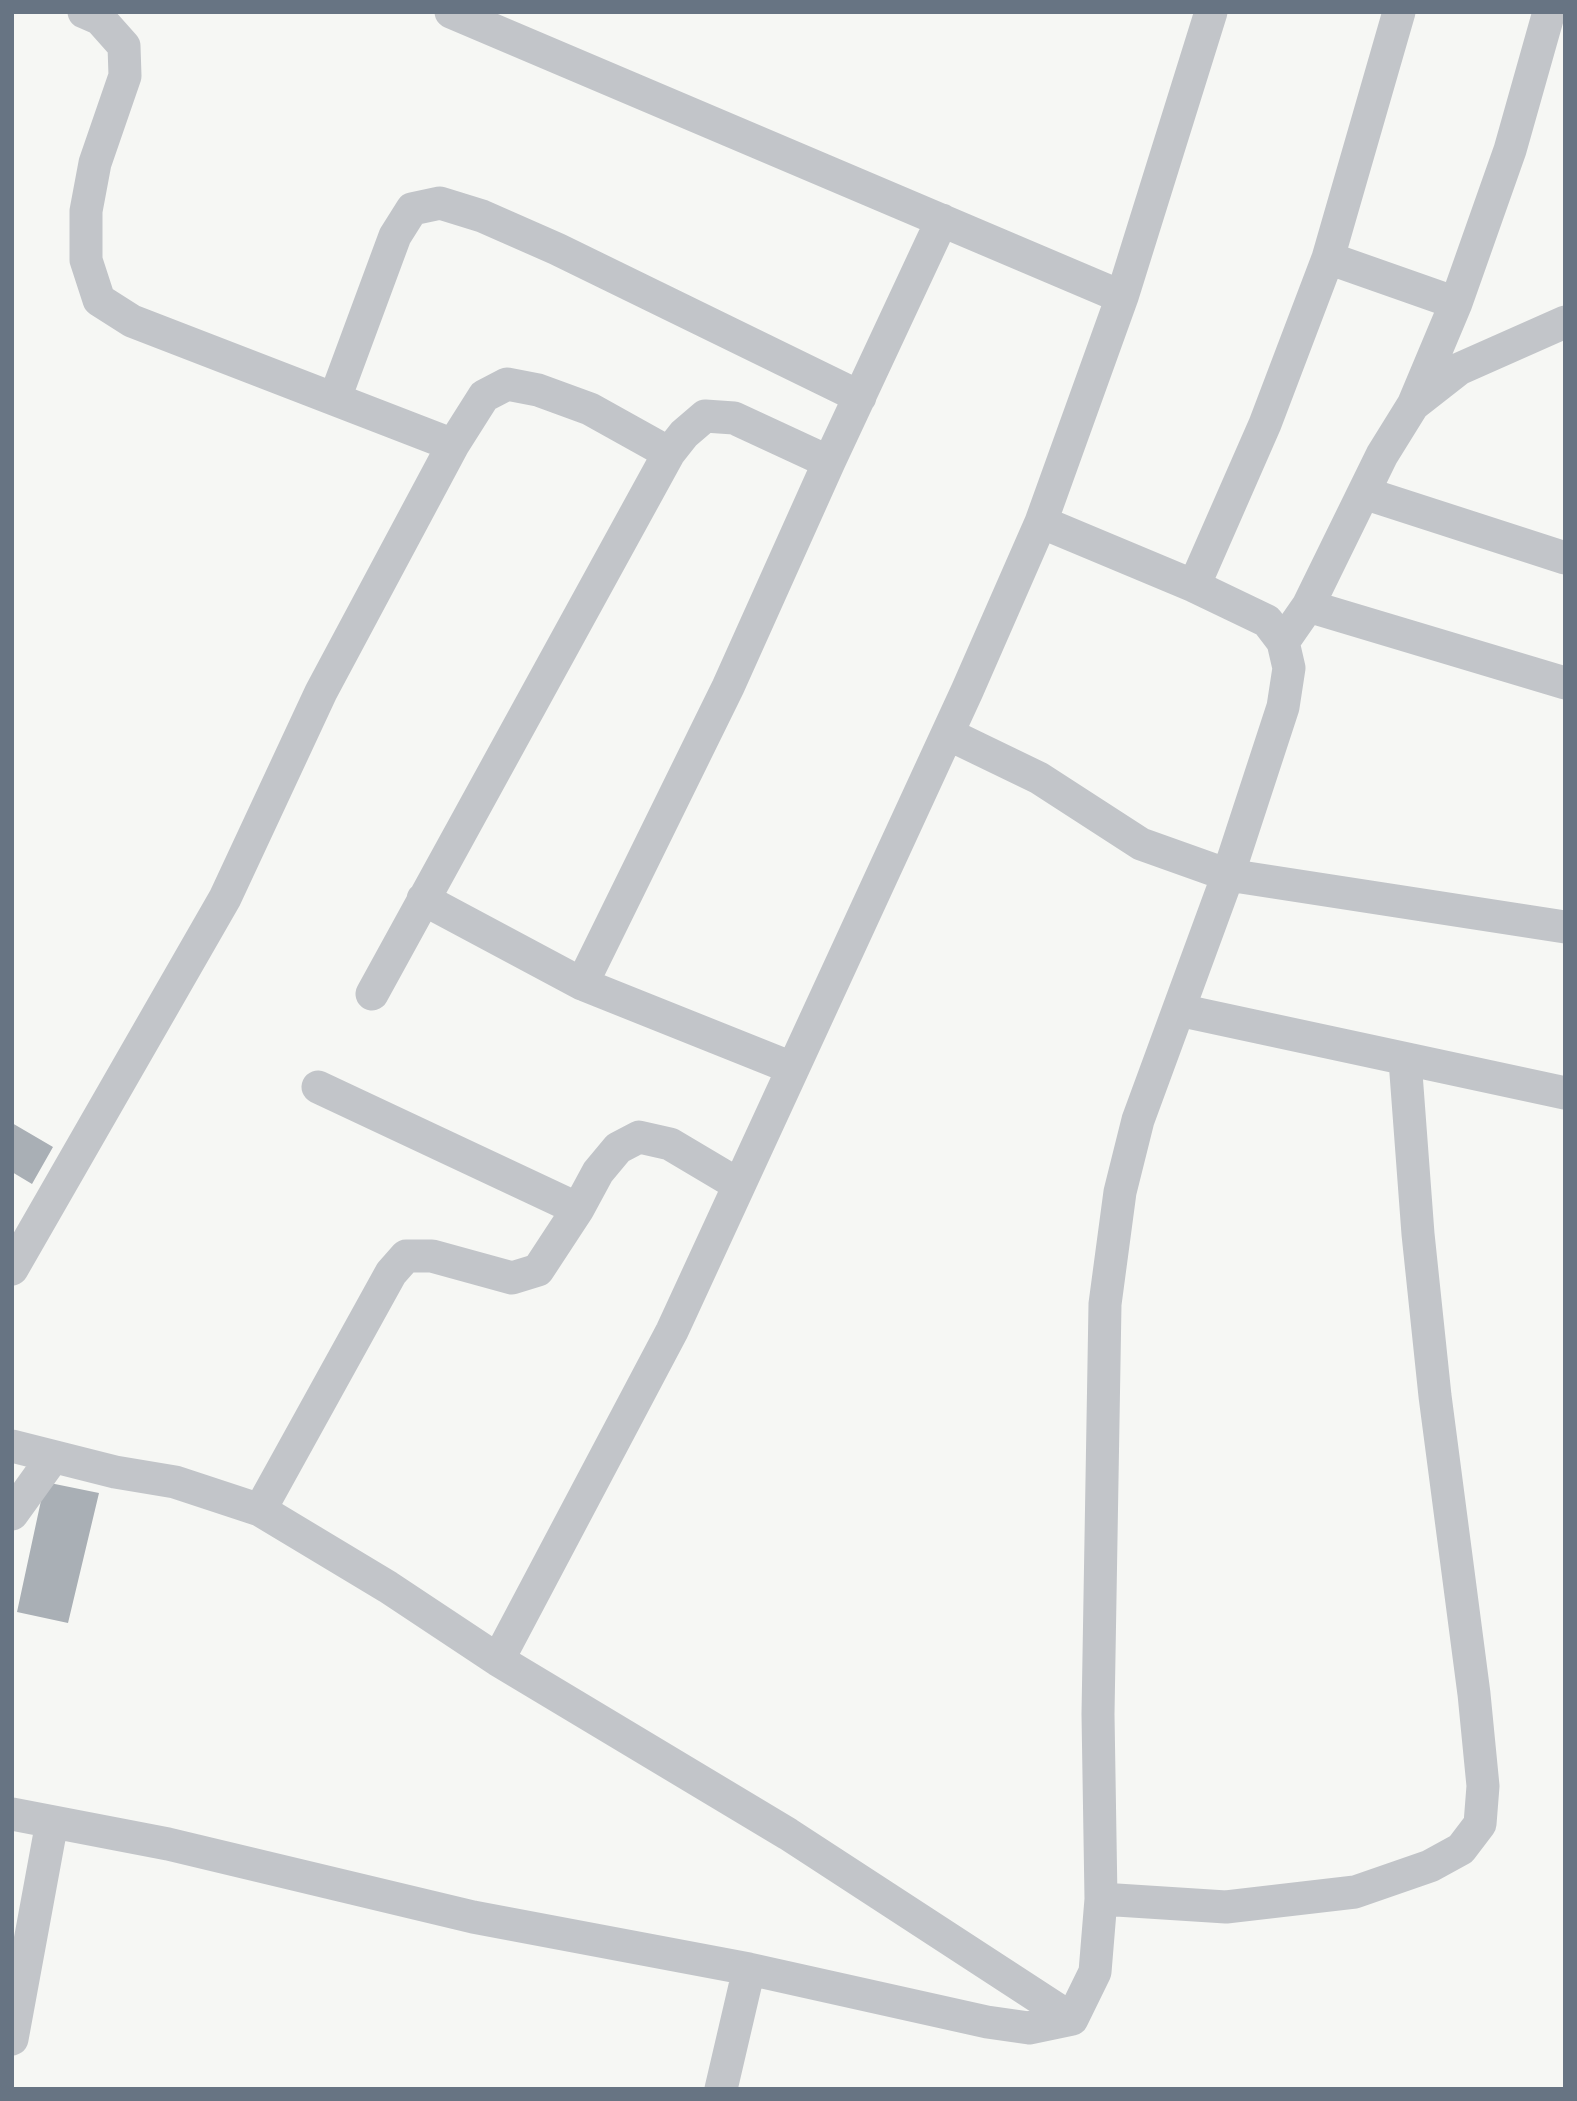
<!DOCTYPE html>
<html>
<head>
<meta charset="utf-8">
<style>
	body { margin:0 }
	#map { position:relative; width:1577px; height:2101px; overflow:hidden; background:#f6f7f4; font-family:"DejaVu Sans",sans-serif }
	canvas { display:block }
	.frame { position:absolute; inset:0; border:14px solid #677483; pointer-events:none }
</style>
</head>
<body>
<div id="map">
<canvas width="1577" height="2101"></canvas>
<div class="frame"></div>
</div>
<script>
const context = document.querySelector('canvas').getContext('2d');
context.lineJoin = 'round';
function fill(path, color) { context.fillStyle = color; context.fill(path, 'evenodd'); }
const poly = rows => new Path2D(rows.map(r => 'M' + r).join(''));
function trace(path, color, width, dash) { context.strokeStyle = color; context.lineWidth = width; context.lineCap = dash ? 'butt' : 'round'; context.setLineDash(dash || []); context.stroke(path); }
const building = poly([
	[12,1123,53,1147,32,1184,12,1172],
	[45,1482,99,1493,68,1623,17,1612]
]);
const minor = poly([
	[84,12,100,19,124,46,125,76,95,163,86,211,86,260,99,300,132,321,453,445],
	[451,12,1122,297],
	[1328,258,1456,303],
	[335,398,395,236,412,209,440,203,482,216,557,249,860,397],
	[1414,403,1456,303,1510,150,1549,12],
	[1364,493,1565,558],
	[1194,586,1265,424,1328,258,1399,12],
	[1308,606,1565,683],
	[1283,642,1308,606,1382,455,1413,405,1459,369,1565,322],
	[948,734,1039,778,1141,844,1228,875,1565,927],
	[423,899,582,984,792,1068],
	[582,984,728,687,829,462,942,220],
	[372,994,669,453,684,434,705,416,734,418,829,462],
	[1179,1010,1565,1093],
	[318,1087,578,1209],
	[12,1269,225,898,321,692,453,445,484,396,507,384,538,390,590,409,669,453],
	[12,1446,115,1472,175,1482,260,1510,388,1587,498,1660,788,1834,1072,2019],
	[260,1510,391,1273,406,1256,432,1256,512,1278,538,1270,578,1209,598,1172,618,1148,639,1137,670,1144,739,1185],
	[12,1514,53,1457],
	[498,1660,672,1331,967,691,1041,522,1122,297,1211,12],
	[12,1814,168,1844,473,1917,749,1969,987,2022,1029,2028,1072,2019,1095,1972,1101,1899,1098,1714,1105,1304,1120,1192,1138,1120,1228,875,1283,707,1289,668,1283,642,1267,621,1194,586,1041,522],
	[1101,1899,1226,1907,1355,1892,1430,1866,1461,1849,1480,1824,1483,1786,1474,1694,1435,1396,1418,1234,1405,1060],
	[12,2039,52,1822],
	[721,2089,749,1969]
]);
fill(building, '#a9afb5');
trace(minor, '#c2c5c9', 33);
</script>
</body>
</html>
